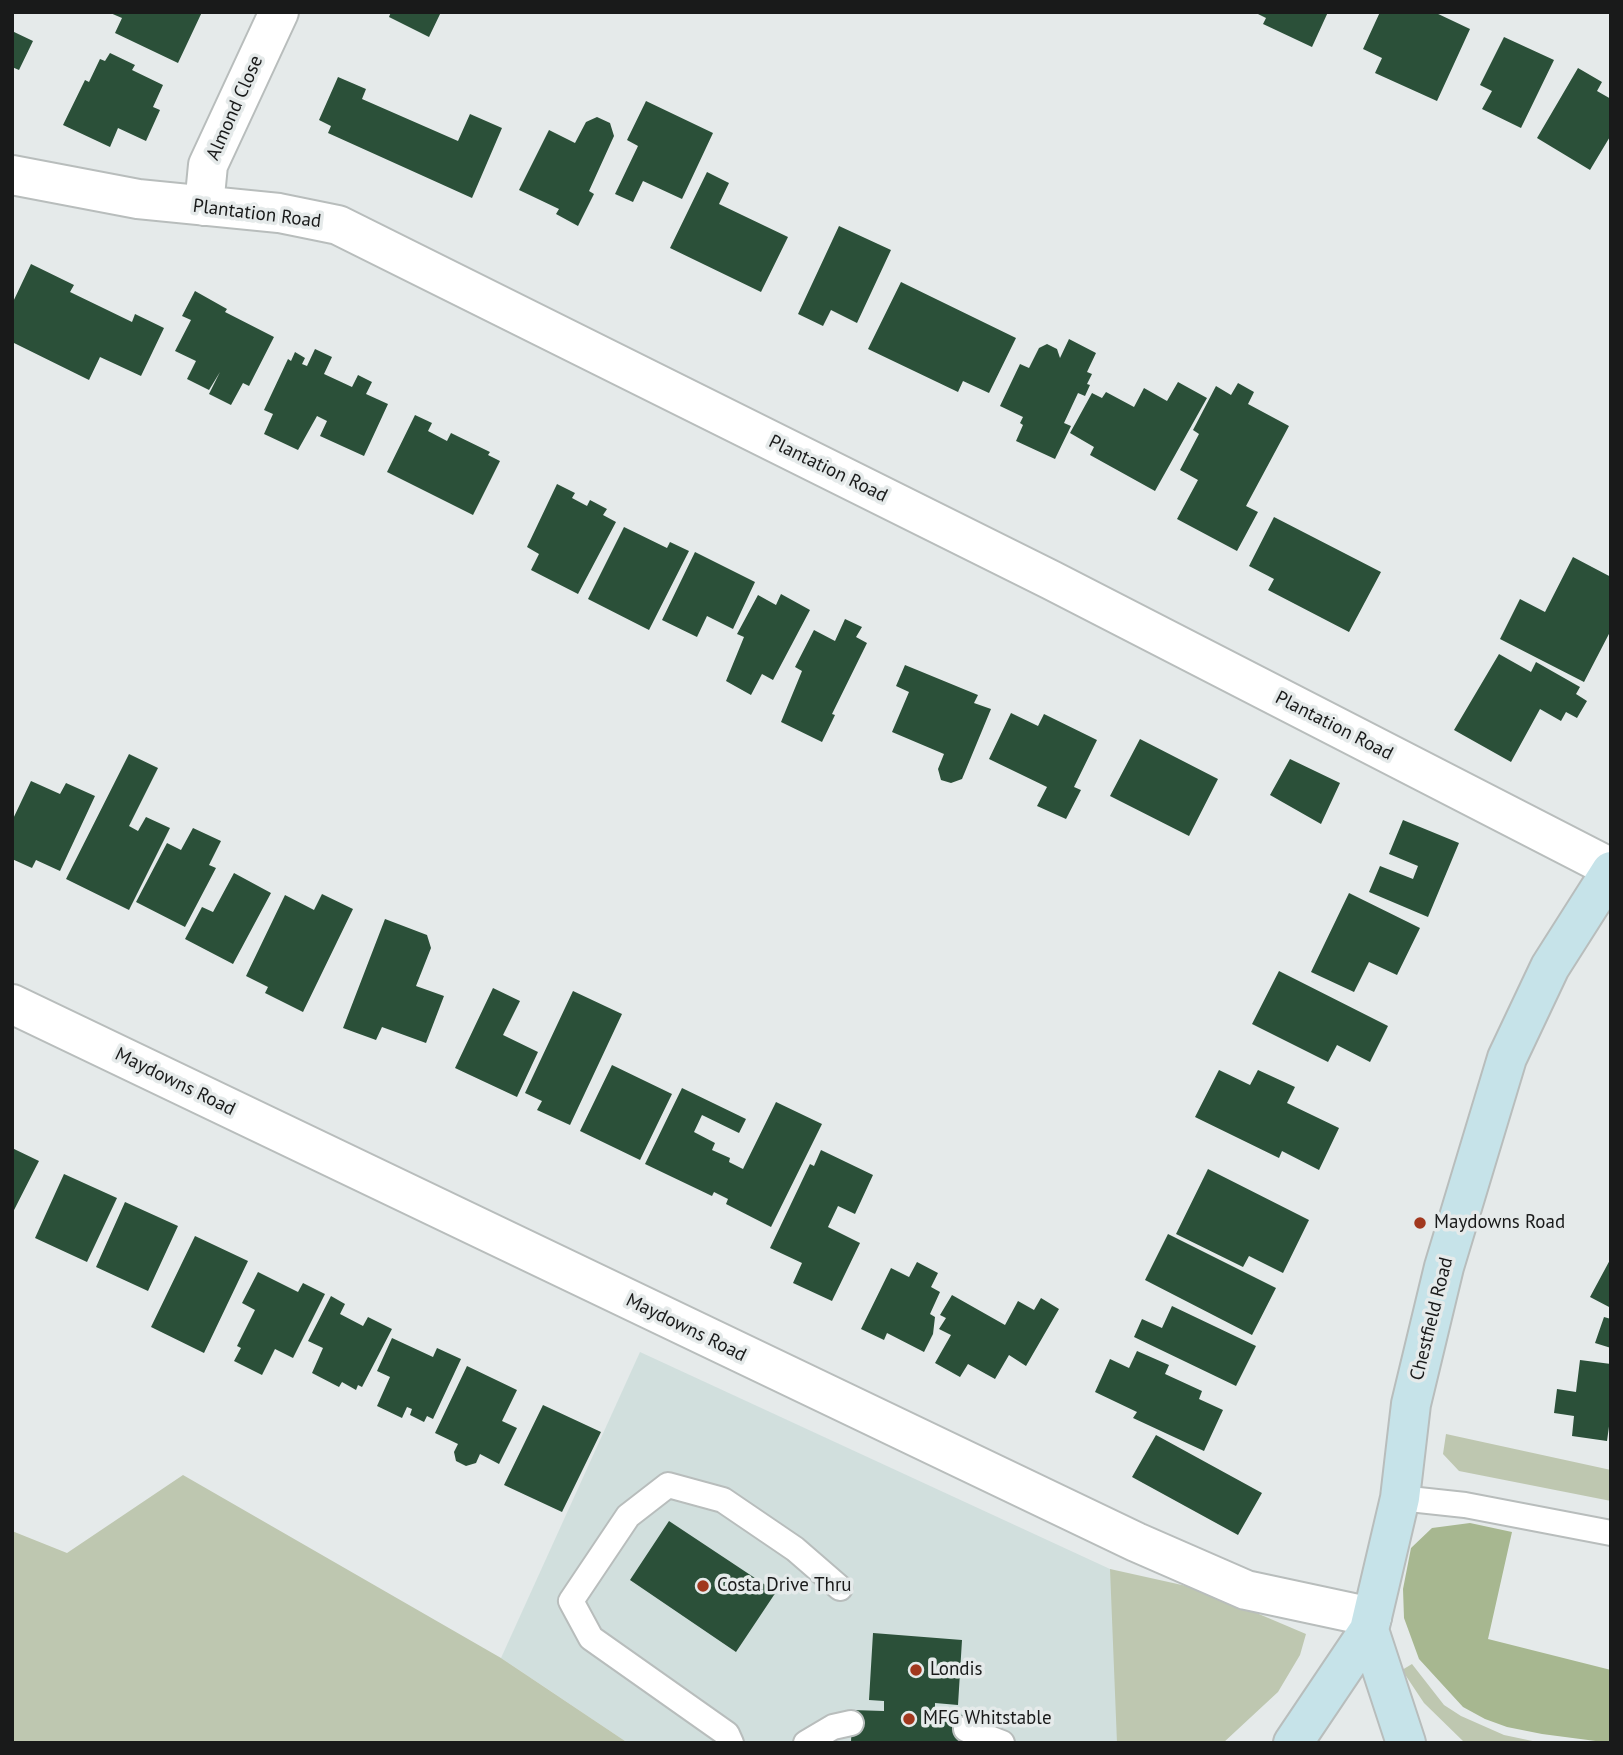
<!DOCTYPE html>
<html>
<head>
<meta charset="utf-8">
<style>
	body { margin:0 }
	#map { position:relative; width:1623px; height:1755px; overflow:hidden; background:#e5eaea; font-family:"PT Sans",sans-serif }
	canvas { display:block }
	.frame { position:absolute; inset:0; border:14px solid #191a1a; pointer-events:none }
</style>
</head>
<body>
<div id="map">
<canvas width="1623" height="1755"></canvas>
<div class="frame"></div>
</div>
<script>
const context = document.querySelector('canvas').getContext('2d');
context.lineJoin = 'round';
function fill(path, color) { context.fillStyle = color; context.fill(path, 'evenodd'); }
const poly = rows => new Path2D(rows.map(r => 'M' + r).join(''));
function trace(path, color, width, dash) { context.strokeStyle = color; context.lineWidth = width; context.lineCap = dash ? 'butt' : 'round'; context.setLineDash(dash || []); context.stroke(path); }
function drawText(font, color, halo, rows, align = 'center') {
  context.font = font + ' "PT Sans",sans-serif'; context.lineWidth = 7; context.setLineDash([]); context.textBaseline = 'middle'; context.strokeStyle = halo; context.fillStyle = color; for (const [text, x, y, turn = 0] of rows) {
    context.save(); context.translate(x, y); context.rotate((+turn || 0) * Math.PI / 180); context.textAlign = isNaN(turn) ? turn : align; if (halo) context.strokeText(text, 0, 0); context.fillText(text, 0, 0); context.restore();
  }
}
const built = poly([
	[640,1352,1110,1569,1145,1743,628,1743,501,1658]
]);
const green = poly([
	[1446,1434,1611,1470,1611,1501,1459,1471,1443,1454],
	[183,1475,501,1658,628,1743,12,1743,12,1531,67,1553],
	[1110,1569,1200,1589,1306,1634,1300,1655,1278,1692,1223,1743,1117,1743],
	[1412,1664,1444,1705,1461,1716,1504,1735,1542,1743,1465,1743,1424,1703,1402,1670]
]);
const forest = poly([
	[1470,1523,1512,1532,1488,1639,1611,1670,1611,1743,1542,1734,1507,1727,1485,1719,1463,1707,1419,1659,1404,1618,1403,1589,1411,1548,1432,1528]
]);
const building = poly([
	[108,12,202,12,178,63,115,33,122,18],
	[391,12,441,12,429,37,389,17],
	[1254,12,1328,12,1312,47,1263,24,1266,18],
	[1380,12,1434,12,1470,29,1437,101,1375,73,1382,58,1363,49],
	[12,31,33,41,19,70,12,67],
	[1504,37,1554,60,1521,128,1482,109,1492,91,1480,85],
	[110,53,135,65,132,70,163,85,153,107,160,110,146,141,118,128,110,147,63,125,85,80,89,82,100,59,105,61],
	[1578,68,1602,82,1597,91,1611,99,1611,135,1590,170,1537,138],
	[338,77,366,89,362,99,458,141,470,114,502,128,472,198,328,133,331,126,319,120],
	[646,101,713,133,682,199,643,181,633,202,615,194,638,146,627,140],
	[597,117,610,123,614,136,589,191,594,194,578,226,556,214,559,209,519,190,549,130,575,143,586,122],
	[707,172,729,183,719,204,788,237,761,292,670,248],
	[839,226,891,250,857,323,831,310,823,326,798,314],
	[31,264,74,285,70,292,99,306,132,322,135,314,164,328,141,376,100,357,89,380,12,342,12,304],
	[901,282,1016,338,989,393,963,381,958,392,868,349],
	[195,291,227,309,225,312,274,337,249,386,243,383,231,405,209,394,220,372,209,390,187,379,196,361,175,351,191,320,182,316],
	[1069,339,1096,353,1087,372,1092,374,1087,384,1090,385,1085,396,1078,393,1064,423,1071,426,1055,459,1016,441,1023,425,1020,423,1023,417,1000,406,1020,364,1029,368,1039,348,1047,344,1057,349,1060,358],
	[315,349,332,357,324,374,352,387,358,375,372,382,366,394,388,404,364,456,320,436,327,421,317,416,298,450,264,434,273,414,264,410,288,359,291,361,295,352,305,358,302,364,307,366],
	[1178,382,1207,398,1155,491,1090,455,1094,447,1070,433,1092,393,1102,398,1106,392,1134,407,1144,388,1167,401],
	[1238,383,1254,392,1248,404,1289,426,1246,506,1258,512,1237,551,1177,519,1198,480,1180,470,1199,434,1193,430,1216,386,1231,395],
	[415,415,432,423,428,431,447,441,451,433,490,452,488,455,500,461,473,515,387,472],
	[557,484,575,493,572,498,587,506,590,500,607,509,603,515,616,522,578,594,531,570,539,554,527,547],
	[1274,517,1381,572,1349,632,1268,590,1274,579,1249,566],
	[624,527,667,548,670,542,689,551,649,630,588,599],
	[695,552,755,582,733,629,707,616,697,637,662,620],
	[1573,557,1611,577,1611,630,1584,682,1500,639,1520,599,1545,612],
	[781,594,810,610,773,680,762,674,751,695,726,681,744,637,737,634,758,595,776,605],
	[845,619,862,627,856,637,867,643,832,714,835,715,822,742,781,722,802,671,795,667,814,630,835,641],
	[1499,654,1531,672,1536,662,1580,687,1576,694,1587,701,1577,718,1566,712,1561,721,1540,709,1511,762,1454,730],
	[905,665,978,695,974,703,991,709,962,779,951,783,941,780,938,769,944,754,892,732,909,692,896,686],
	[1011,713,1038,726,1044,714,1097,740,1074,787,1081,790,1066,819,1037,806,1047,787,989,759],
	[1140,739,1218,779,1189,836,1110,796],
	[129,754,158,768,129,826,138,831,146,817,170,828,129,910,66,879],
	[1290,759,1340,783,1321,824,1270,795],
	[31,781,60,794,66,783,95,796,60,871,36,860,32,868,12,859,12,821],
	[1403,820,1459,843,1428,917,1369,892,1380,866,1413,879,1418,866,1389,854],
	[193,828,221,841,209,865,216,868,185,927,136,902,167,843,181,850],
	[234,873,271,893,233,964,185,939,202,907,213,912],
	[1349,893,1420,928,1397,975,1369,962,1354,992,1311,972],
	[322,894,353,909,303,1012,265,993,268,987,246,976,285,895,314,910],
	[385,919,427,935,431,948,416,986,444,996,426,1043,382,1027,376,1040,343,1028],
	[1279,971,1388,1026,1370,1062,1337,1045,1328,1062,1252,1024],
	[493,988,520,1001,503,1035,538,1052,517,1097,455,1068],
	[573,991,622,1014,570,1125,537,1110,542,1101,525,1093],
	[612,1065,672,1094,640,1160,580,1131],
	[1219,1070,1250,1085,1258,1070,1295,1087,1287,1103,1339,1128,1319,1170,1282,1151,1279,1158,1195,1117],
	[682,1088,746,1119,739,1133,702,1115,694,1132,715,1143,712,1150,730,1158,729,1162,743,1169,776,1102,822,1124,771,1227,726,1204,728,1199,714,1192,712,1196,645,1164],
	[12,1148,39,1161,12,1214],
	[821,1150,873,1175,855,1214,838,1206,828,1227,860,1243,832,1301,793,1283,802,1263,770,1248,810,1164,814,1166],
	[1208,1169,1309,1220,1283,1273,1249,1256,1243,1267,1176,1234],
	[64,1174,117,1198,87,1262,35,1238],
	[125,1202,178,1226,148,1291,96,1267],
	[1168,1234,1276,1288,1252,1335,1145,1280],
	[195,1236,248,1261,204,1353,151,1327],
	[1611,1258,1611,1308,1590,1297],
	[917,1262,938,1273,931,1287,940,1292,930,1314,935,1317,933,1334,924,1352,887,1333,884,1340,861,1329,891,1268,909,1277],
	[258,1272,298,1292,303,1283,325,1294,293,1358,275,1349,262,1375,234,1361,241,1348,237,1346,255,1310,242,1303],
	[952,1295,1005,1325,1018,1301,1034,1310,1041,1298,1059,1309,1026,1366,1009,1355,995,1379,968,1364,960,1377,935,1363,951,1335,939,1329,946,1318,940,1315],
	[331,1296,345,1304,340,1314,363,1326,368,1317,392,1329,362,1387,358,1385,356,1390,342,1382,339,1387,312,1373,323,1348,308,1341],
	[1172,1306,1256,1346,1236,1386,1134,1337,1142,1319,1162,1328],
	[1604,1317,1611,1319,1611,1348,1595,1343],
	[392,1338,433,1357,437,1348,461,1359,433,1419,427,1416,424,1422,410,1415,412,1409,407,1407,402,1418,377,1406,390,1377,377,1371],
	[1137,1351,1169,1365,1165,1374,1202,1391,1199,1399,1223,1410,1204,1451,1133,1418,1137,1412,1095,1392,1110,1359,1129,1368],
	[1580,1360,1611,1364,1611,1412,1607,1441,1572,1436,1574,1416,1554,1413,1557,1389,1576,1392],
	[467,1366,517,1390,502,1421,517,1428,499,1464,480,1454,476,1463,466,1466,456,1461,454,1452,458,1444,435,1433],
	[543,1405,601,1432,562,1512,504,1485],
	[1156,1435,1262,1493,1238,1535,1132,1477],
	[669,1521,776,1592,736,1652,630,1580],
	[873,1633,962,1640,958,1705,935,1703,935,1714,967,1715,966,1743,851,1743,852,1710,884,1711,884,1701,869,1700]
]);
const lane = poly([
	[1400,1498,1465,1505,1611,1533],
	[966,1729,1002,1743],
	[731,1743,727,1734,591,1638,571,1601,628,1516,668,1485,723,1500,795,1549,840,1588],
	[806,1743,833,1727,851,1723]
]);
const street = poly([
	[12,175,138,199,279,213,338,225,1051,580,1611,868],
	[204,206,208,165,279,12],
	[12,1004,1136,1542,1246,1590,1372,1617]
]);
const secondary = poly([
	[1369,1630,1406,1743],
	[1293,1743,1369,1630,1400,1498,1411,1404,1444,1267,1507,1058,1550,967,1611,871]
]);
const markers = [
	[1420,1223,7,"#a1381e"],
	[703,1586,7,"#a1381e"],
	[916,1670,7,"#a1381e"],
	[909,1719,7,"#a1381e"]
];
const streetNames = [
	["Almond Close",235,108,-66],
	["Plantation Road",257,214,7],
	["Plantation Road",828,469,26],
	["Plantation Road",1334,726,27],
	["Maydowns Road",175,1082,26],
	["Chestfield Road",1432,1319,-76],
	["Maydowns Road",686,1328,26]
];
const poiNames = [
	["Maydowns Road",1434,1223],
	["Costa Drive Thru",717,1586],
	["Londis",930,1670],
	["MFG Whitstable",923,1719]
];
fill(built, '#d1dfdd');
fill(green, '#bec7b0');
fill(forest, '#a7b790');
fill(building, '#2b5039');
trace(lane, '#b8bdbc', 28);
trace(street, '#b8bdbc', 42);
trace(secondary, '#b8bdbc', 42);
trace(lane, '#fff', 24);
trace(street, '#fff', 38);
trace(secondary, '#c6e3e9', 38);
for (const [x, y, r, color] of markers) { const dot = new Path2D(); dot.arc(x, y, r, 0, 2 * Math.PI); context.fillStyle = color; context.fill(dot); trace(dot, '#e5eaea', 2.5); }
drawText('19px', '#191a1a', '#e5eaea', streetNames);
drawText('19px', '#191a1a', '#e5eaea', poiNames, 'left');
</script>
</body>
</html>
